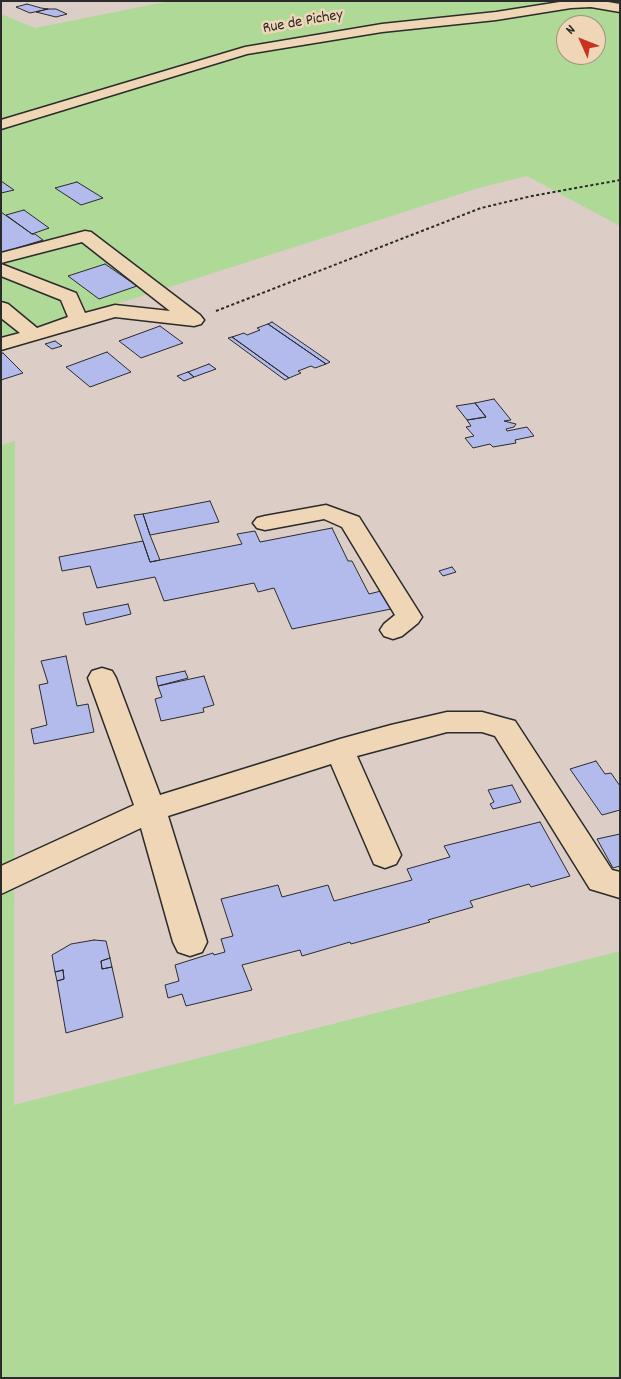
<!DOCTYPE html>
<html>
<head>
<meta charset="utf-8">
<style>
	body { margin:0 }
	#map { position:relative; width:621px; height:1379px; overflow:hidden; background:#dccec6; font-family:Dekko,sans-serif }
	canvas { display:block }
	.frame { position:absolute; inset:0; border:2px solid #2b2b2b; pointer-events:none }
	.north { position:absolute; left:556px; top:15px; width:50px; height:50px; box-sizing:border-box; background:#eed6b6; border:1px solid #a0927e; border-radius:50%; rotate:314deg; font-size:14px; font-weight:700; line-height:20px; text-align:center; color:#2b2b2b }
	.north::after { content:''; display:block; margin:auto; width:18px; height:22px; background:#c8321e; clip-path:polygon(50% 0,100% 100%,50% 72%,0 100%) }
</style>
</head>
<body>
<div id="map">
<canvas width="621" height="1379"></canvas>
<div class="frame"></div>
<div class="north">N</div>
</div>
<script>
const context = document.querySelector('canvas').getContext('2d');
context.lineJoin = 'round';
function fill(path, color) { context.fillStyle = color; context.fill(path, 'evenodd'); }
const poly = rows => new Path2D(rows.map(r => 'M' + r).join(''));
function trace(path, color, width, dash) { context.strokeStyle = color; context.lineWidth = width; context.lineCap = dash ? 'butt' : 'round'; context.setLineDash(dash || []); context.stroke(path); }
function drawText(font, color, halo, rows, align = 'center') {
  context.font = font + ' Dekko,sans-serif'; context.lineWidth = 5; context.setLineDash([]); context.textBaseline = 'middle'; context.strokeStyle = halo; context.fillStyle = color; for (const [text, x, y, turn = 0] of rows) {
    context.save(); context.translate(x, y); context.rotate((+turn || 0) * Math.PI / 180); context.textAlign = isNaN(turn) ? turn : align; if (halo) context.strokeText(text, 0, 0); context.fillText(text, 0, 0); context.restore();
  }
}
const green = poly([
	[170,1,588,1,620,8,620,226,527,176,482,187,1,341,1,14,35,28],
	[566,25,596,25,596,55,566,55],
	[15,441,14,1105,620,951,620,1378,1,1378,1,445]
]);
const building = poly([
	[27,4,41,8,48,9,30,13,16,7,27,4],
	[48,9,56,9,67,14,56,17,36,12,48,9],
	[1,181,14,190,1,193,1,181],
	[77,182,103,198,81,205,55,188,77,182],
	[24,210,49,228,32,234,6,215,24,210],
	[1,212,32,234,35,234,43,240,1,253,1,212],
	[105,264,137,286,99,299,68,276,105,264],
	[272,322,330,362,326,364,268,324,272,322],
	[268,324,326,364,315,368,311,366,298,371,301,373,289,378,232,337,244,333,247,335,260,330,257,328,268,324],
	[160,326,183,343,141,358,119,341,160,326],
	[232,337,289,378,285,380,228,338,232,337],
	[55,341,62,346,52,349,45,344,55,341],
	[107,352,131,372,90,387,66,367,107,352],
	[3,353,23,373,1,380,1,354,3,353],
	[209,364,216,369,194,377,188,372,209,364],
	[188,372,194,377,184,381,177,376,188,372],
	[494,399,511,420,504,421,516,424,514,427,506,429,507,431,527,427,534,436,515,440,516,443,493,447,490,444,473,448,465,438,474,436,466,427,471,426,467,420,486,417,475,403,494,399],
	[475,403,486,417,467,420,456,406,475,403],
	[210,501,219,522,150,535,143,514,210,501],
	[143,514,150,535,160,560,150,562,134,515,143,514],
	[332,528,348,561,352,561,369,594,381,591,391,609,292,629,274,588,258,592,254,583,164,601,155,577,97,588,90,566,62,571,59,557,143,541,150,562,242,544,237,534,255,531,260,542,332,528],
	[452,567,456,572,443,576,439,571,452,567],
	[128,604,131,614,86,625,83,613,128,604],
	[66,656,77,706,88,704,94,732,34,744,31,729,47,725,39,685,48,683,41,661,66,656],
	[185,671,188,678,158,686,156,677,185,671],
	[204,676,214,705,203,708,204,712,161,721,155,699,162,697,158,686,204,676],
	[596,761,605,774,611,773,620,786,620,810,602,815,570,769,596,761],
	[512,785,521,802,493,809,490,804,494,802,488,790,512,785],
	[540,822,570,876,531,887,529,884,470,901,473,907,428,920,430,922,351,944,350,942,302,956,300,950,242,965,252,990,186,1006,182,994,168,998,165,985,179,981,175,965,213,953,214,955,225,952,221,939,233,936,221,899,278,885,282,897,328,885,334,901,412,880,407,869,450,857,444,846,540,822],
	[620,834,620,866,613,868,597,839,620,834],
	[94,940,106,941,110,958,101,961,102,969,112,967,123,1017,66,1033,57,981,64,979,63,970,55,972,52,955,71,944,94,940],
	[110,958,112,967,102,969,101,961,110,958],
	[63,970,64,979,57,981,55,972,63,970]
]);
const path = poly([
	[216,311,481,208,532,196,620,180]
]);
const minor = poly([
	[566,1,602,1,620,4,620,12,591,7,571,8,496,20,382,32,247,54,1,129,1,120,245,47,382,24,496,12,566,1],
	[85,231,91,232,200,315,204,320,201,324,194,326,115,317,1,350,1,338,20,333,1,318,1,302,8,304,37,328,68,317,61,300,1,276,1,264,76,293,85,313,115,305,170,311,82,242,1,263,1,253,85,231],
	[326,505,359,517,422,617,418,623,402,636,393,639,384,636,380,630,384,624,395,615,342,527,324,519,265,530,257,528,253,523,257,518,265,516,326,505],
	[102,668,112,671,116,678,160,795,340,739,391,725,447,712,482,712,515,721,612,870,620,872,620,898,590,889,495,736,482,732,447,732,357,756,401,855,396,864,385,868,374,864,331,764,168,816,207,942,202,952,190,956,178,952,173,942,141,828,1,894,1,866,134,805,88,678,92,671,102,668]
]);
const farStreetnames = [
	["Rue de Pichey",303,23,-10]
];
fill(green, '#afd997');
fill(building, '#b2bbec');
trace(building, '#2b2b2b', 1);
trace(minor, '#2b2b2b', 3);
trace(path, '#2b2b2b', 2, [3, 2.5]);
fill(minor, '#eed6b6');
drawText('16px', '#2b2b2b', '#eed6b6', farStreetnames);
</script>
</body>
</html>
